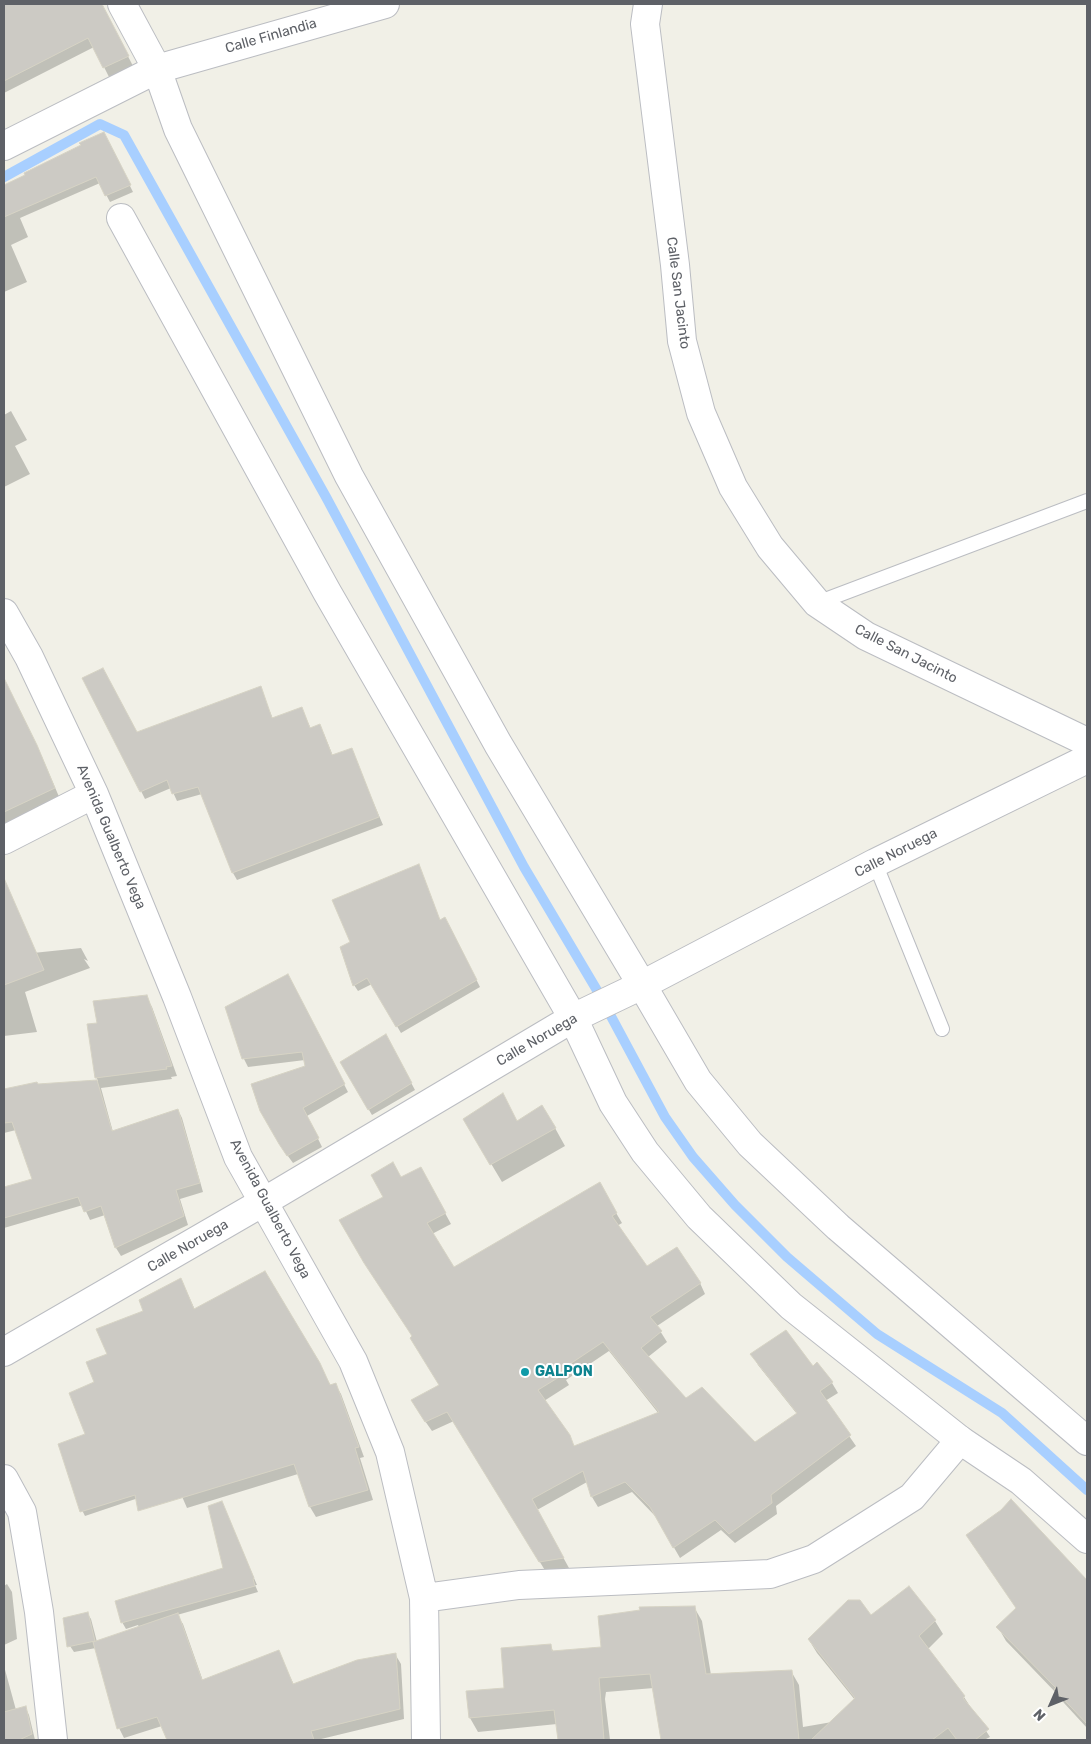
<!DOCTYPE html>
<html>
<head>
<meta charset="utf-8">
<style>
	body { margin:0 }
	#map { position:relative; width:1091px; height:1744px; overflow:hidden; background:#f1f0e7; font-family:Rubik,sans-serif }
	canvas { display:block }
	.frame { position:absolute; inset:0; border:5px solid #5e6167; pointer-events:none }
	.north { position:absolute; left:1026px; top:1679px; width:50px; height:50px; -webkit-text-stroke:4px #fff; paint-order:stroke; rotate:226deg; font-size:14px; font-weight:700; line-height:20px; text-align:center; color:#5e6167 }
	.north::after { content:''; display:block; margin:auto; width:18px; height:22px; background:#5e6167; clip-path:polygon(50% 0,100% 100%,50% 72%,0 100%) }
</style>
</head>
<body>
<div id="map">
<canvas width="1091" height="1744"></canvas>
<div class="frame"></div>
<div class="north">N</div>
</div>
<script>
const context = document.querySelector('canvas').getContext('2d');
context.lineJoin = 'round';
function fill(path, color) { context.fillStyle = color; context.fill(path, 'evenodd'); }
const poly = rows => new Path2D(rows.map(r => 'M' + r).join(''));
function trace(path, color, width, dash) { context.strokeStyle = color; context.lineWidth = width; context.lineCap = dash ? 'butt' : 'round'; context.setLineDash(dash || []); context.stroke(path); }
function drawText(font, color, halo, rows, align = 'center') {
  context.font = font + ' Rubik,sans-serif'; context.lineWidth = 4; context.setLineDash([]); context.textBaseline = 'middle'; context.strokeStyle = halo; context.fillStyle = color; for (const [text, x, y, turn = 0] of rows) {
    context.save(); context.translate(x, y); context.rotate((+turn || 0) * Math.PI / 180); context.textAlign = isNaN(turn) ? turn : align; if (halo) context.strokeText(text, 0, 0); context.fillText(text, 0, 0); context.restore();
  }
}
const shadow = poly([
	[4,4,101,4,133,66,109,77,94,47,4,93],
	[107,140,133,192,110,202,100,183,20,218,28,237,11,245,27,282,4,292,4,186,82,146],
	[11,411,27,440,15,446,30,474,4,487,4,415],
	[4,685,24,720,42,757,60,799,4,824],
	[260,688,273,719,302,709,311,729,324,734,333,756,351,750,383,825,237,880,233,873,202,794,177,801,171,788,145,799,141,791,136,734],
	[418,865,440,921,449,925,480,987,401,1033,372,984,358,991,354,985,352,942],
	[81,948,88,961,84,959,90,968,25,992,37,1032,4,1036,4,956],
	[292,984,348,1092,307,1116,322,1147,293,1163,285,1152,306,1067,305,1060,248,1067,244,1059],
	[146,996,152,1007,177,1076,171,1077,172,1079,101,1088,113,1132,178,1110,182,1118,203,1192,180,1199,188,1225,121,1256,116,1248,105,1215,90,1220,83,1205,4,1228,4,1189,34,1180,16,1130,4,1133,4,1091,37,1084,37,1085,98,1081,96,1077,98,1024],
	[386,1036,415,1090,372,1115,341,1063],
	[465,1120,517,1122,555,1128,565,1146,502,1182],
	[421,1169,451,1224,432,1234,454,1269,599,1184,622,1223,617,1226,646,1268,700,1283,705,1294,657,1326,667,1342,648,1357,686,1399,754,1443,797,1414,758,1365,752,1354,812,1368,832,1383,838,1393,825,1401,856,1446,776,1506,777,1514,735,1543,721,1530,680,1558,657,1518,632,1492,598,1507,592,1497,587,1482,537,1510,569,1568,546,1572,454,1421,432,1431,418,1411,440,1385,413,1337,384,1197,401,1178],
	[609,1351,659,1414,575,1447,544,1401,569,1385,566,1380],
	[186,1290,195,1310,319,1364,331,1386,335,1384,341,1394,364,1457,360,1458,373,1500,316,1517,310,1507,298,1474,187,1508,177,1485,85,1516,80,1506,87,1435,96,1383,108,1354,145,1312],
	[1011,1501,1087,1583,1087,1728,1064,1703,1059,1696,1006,1641,998,1627,1017,1609,967,1535,1002,1511],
	[225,1510,257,1585,255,1585,258,1592,177,1615,183,1624,203,1681,278,1651,294,1685,395,1654,401,1664,404,1719,317,1740,168,1740,162,1726,124,1738,119,1728,96,1648,74,1652,70,1646,87,1613,91,1619,97,1642,139,1627,138,1625,126,1629,122,1622,225,1569],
	[7,1584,12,1592,17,1639,4,1645,4,1586],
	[694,1607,702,1621,711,1675,791,1671,799,1685,803,1727,832,1722,855,1700,817,1653,809,1640,870,1617,935,1621,943,1634,928,1649,964,1697,990,1737,984,1740,662,1740,654,1688,606,1692,605,1699,610,1740,560,1740,557,1724,478,1732,470,1718,505,1690,550,1646,554,1652,602,1648],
	[4,1666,16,1710,25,1707,29,1715,35,1740,4,1740]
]);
const stream = poly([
	[4,177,100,124,124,135,326,497,524,867,598,992,665,1117,693,1157,735,1205,787,1257,877,1334,1002,1413,1087,1490]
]);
const building = poly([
	[4,4,102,4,129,56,103,68,88,38,4,81,4,4],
	[104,132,131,185,105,196,96,177,4,217,4,185,25,175,24,173,81,145,79,143,104,132],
	[103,668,137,732,261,686,272,718,302,707,310,728,320,724,332,755,352,748,379,817,232,873,198,787,172,794,167,780,140,792,82,678,103,668],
	[4,678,37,745,55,788,4,812,4,678],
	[419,864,440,920,445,917,477,980,396,1027,367,978,353,986,340,947,350,942,332,900,419,864],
	[4,878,44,970,4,985,4,878],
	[288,974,345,1084,303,1108,319,1138,287,1156,279,1144,260,1111,251,1084,305,1066,302,1052,242,1059,225,1007,288,974],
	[147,995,172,1066,166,1067,167,1069,95,1078,87,1024,97,1023,93,1001,147,995],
	[386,1034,412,1083,368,1110,340,1062,386,1034],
	[97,1080,112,1131,178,1109,200,1183,176,1190,184,1216,115,1248,101,1206,84,1212,78,1197,4,1218,4,1187,32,1179,12,1122,4,1123,4,1089,37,1082,38,1084,97,1080],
	[503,1093,517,1121,542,1105,556,1128,490,1165,463,1119,503,1093],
	[393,1162,401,1177,421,1167,446,1213,427,1223,454,1267,600,1182,617,1213,612,1216,647,1266,677,1247,701,1283,650,1317,662,1331,641,1348,686,1398,702,1387,755,1442,797,1413,750,1354,786,1330,813,1366,817,1362,833,1382,820,1391,851,1435,771,1495,772,1503,729,1534,715,1520,673,1548,650,1507,625,1482,591,1497,583,1471,532,1499,564,1558,539,1562,447,1412,425,1422,411,1400,439,1385,410,1338,412,1336,364,1263,339,1220,383,1197,371,1175,393,1162],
	[603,1342,659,1412,574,1446,570,1435,538,1390,564,1374,561,1370,603,1342],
	[265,1271,320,1363,330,1385,336,1383,359,1447,355,1448,368,1490,309,1507,294,1464,138,1511,135,1495,80,1512,58,1444,85,1434,69,1393,94,1382,86,1362,107,1354,96,1329,143,1311,139,1300,181,1278,194,1309,265,1271],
	[1011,1499,1087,1580,1087,1724,1054,1689,1056,1688,996,1627,1016,1608,966,1535,1001,1510,1011,1499],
	[222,1501,254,1578,253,1579,255,1586,121,1623,115,1601,223,1568,208,1506,222,1501],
	[909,1586,936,1620,919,1636,965,1696,963,1698,989,1729,975,1740,957,1740,948,1728,932,1740,811,1740,855,1698,808,1639,848,1600,860,1600,871,1615,909,1586],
	[695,1606,706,1674,792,1670,799,1740,661,1740,650,1674,599,1678,604,1740,558,1740,554,1710,469,1718,466,1691,504,1688,501,1648,551,1644,552,1651,601,1647,598,1616,640,1610,639,1607,695,1606],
	[88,1612,95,1641,67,1647,63,1618,88,1612],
	[178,1613,202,1680,279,1650,293,1684,357,1660,396,1653,400,1709,311,1731,314,1740,167,1740,157,1717,117,1729,93,1642,178,1613],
	[26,1706,32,1734,19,1740,4,1740,4,1712,26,1706]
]);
const service = poly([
	[817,603,1087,501],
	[875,863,942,1029]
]);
const minor = poly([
	[648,4,645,24,675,265,682,341,701,413,733,487,770,547,817,603,866,636,1087,742],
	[4,146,157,69,385,4],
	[4,613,29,657,94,794,177,997,238,1157,353,1361,390,1452,424,1598,426,1740],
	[1087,759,875,863,642,985,698,1081,750,1144,838,1227,1087,1441],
	[4,840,94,794],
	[4,1352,265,1201,573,1018,327,592,121,218],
	[4,1479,22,1512,39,1612,53,1740],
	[424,1598,519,1585,770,1574,814,1559,912,1497,960,1440]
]);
const tertiary = poly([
	[122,4,157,69,178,129,349,476,498,744,642,985,573,1018,613,1103,645,1152,699,1217,791,1306,960,1440,1021,1481,1087,1539]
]);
const markers = [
	[525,1372,5,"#0f9aa8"]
];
const streetNames = [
	["Calle Finlandia",271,36,-16],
	["Calle San Jacinto",678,293,83],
	["Calle San Jacinto",906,654,27],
	["Avenida Gualberto Vega",111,837,67],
	["Calle Noruega",896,853,-27],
	["Calle Noruega",537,1040,-30],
	["Avenida Gualberto Vega",270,1209,62],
	["Calle Noruega",188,1246,-30]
];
const cultureNames = [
	["GALPON",535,1372]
];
fill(shadow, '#0003');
trace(stream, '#a8cfff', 10);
fill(building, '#cccac4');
trace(building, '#d6d3c4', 1);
trace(service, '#bbbdc2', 16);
trace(minor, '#bbbdc2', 30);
trace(tertiary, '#bbbdc2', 30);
trace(service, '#fff', 14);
trace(minor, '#fff', 28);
trace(tertiary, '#fff', 28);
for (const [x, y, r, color] of markers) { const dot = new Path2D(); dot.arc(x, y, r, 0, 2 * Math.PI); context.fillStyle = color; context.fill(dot); trace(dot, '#fff', 2); }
drawText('14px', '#5e6167', '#fff', streetNames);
drawText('bold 14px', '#0d838f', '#fff', cultureNames, 'left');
</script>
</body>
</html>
